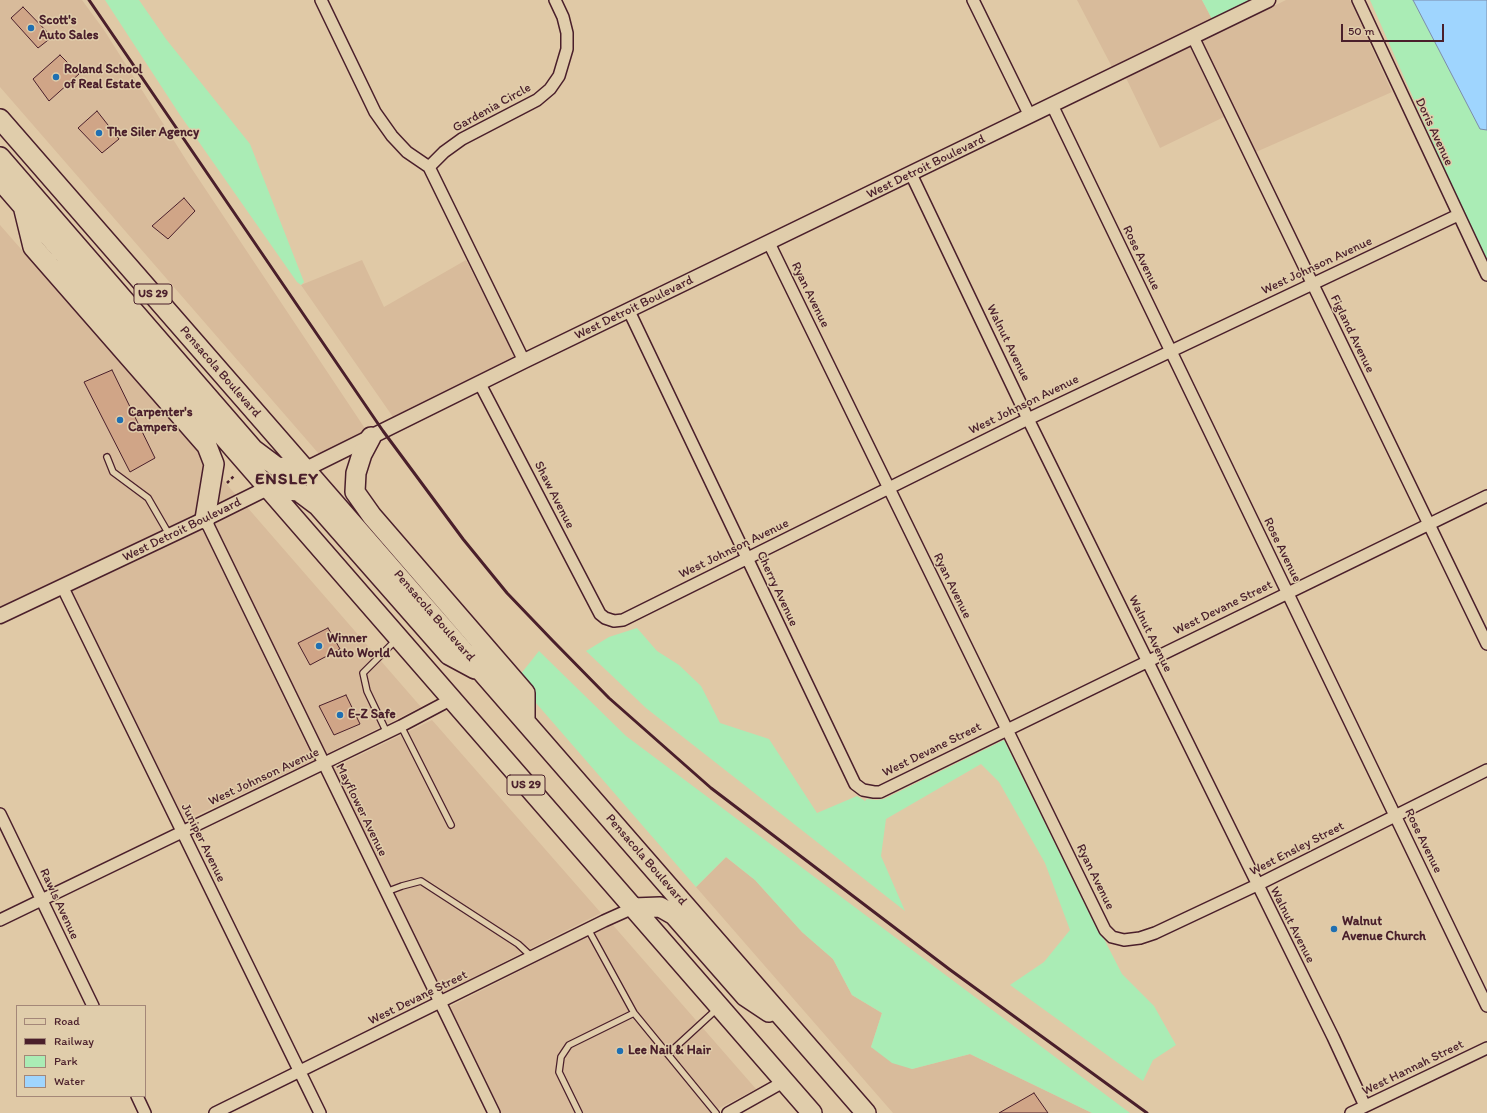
<!DOCTYPE html>
<html>
<head>
<meta charset="utf-8">
<style>
	body { margin:0 }
	#map { position:relative; width:1487px; height:1113px; overflow:hidden; background:#e0c9a6; font-family:Itim,sans-serif }
	canvas { display:block }
	.legend { position:absolute; left:16px; top:1005px; width:130px; height:92px; box-sizing:border-box; background:#e0cdab; border:1px solid #a48778; margin:0; padding:5px 7px; list-style:none; font-size:12px; color:#4a1f2b }
	.legend li { display:flex; align-items:center; gap:8px; height:20px }
	.legend b { width:20px; border:1px solid #a48778 }
	.scale { position:absolute; left:1341px; top:24px; width:103px; height:18px; box-sizing:border-box; border:2px solid #4a1f2b; border-top:0; padding-left:5px; font-size:12px; line-height:14px; white-space:nowrap; color:#4a1f2b; -webkit-text-stroke:3px #e0cdab; paint-order:stroke }
</style>
</head>
<body>
<div id="map">
<canvas width="1487" height="1113"></canvas>
<ul class="legend">
<li><b style="height:5px;background:#e0cdab"></b>Road</li>
<li><b style="height:5px;background:#4a1f2b"></b>Railway</li>
<li><b style="height:11px;background:#aaecb5"></b>Park</li>
<li><b style="height:11px;background:#9fd5fe"></b>Water</li>
</ul>
<div class="scale">50 m</div>
</div>
<script>
const context = document.querySelector('canvas').getContext('2d');
context.lineJoin = 'round';
function fill(path, color) { context.fillStyle = color; context.fill(path, 'evenodd'); }
const poly = rows => new Path2D(rows.map(r => 'M' + r).join(''));
function trace(path, color, width, dash) { context.strokeStyle = color; context.lineWidth = width; context.lineCap = dash ? 'butt' : 'round'; context.setLineDash(dash || []); context.stroke(path); }
function drawText(font, color, halo, rows, align = 'center') {
  context.font = font + ' Itim,sans-serif'; context.lineWidth = 3; context.setLineDash([]); context.textBaseline = 'middle'; context.strokeStyle = halo; context.fillStyle = color; for (const [text, x, y, turn = 0] of rows) {
    context.save(); context.translate(x, y); context.rotate((+turn || 0) * Math.PI / 180); context.textAlign = isNaN(turn) ? turn : align; if (halo) context.strokeText(text, 0, 0); context.fillText(text, 0, 0); context.restore();
  }
}
const built = poly([
	[0,0,82,0,104,30,188,163,366,430,319,454,0,87],
	[1077,0,1202,0,1212,19,1112,67],
	[1286,0,1350,0,1392,92,1256,152,1202,41],
	[1190,47,1224,117,1160,148,1126,78],
	[0,225,236,495,0,607],
	[362,260,384,307,466,260,515,357,393,417,301,285],
	[247,507,421,707,326,754,214,523],
	[202,529,314,760,184,821,72,591],
	[432,720,601,913,436,996,323,773],
	[726,857,755,880,802,932,833,959,852,995,882,1013,871,1047,912,1069,970,1054,1092,1113,893,1113,696,887],
	[612,924,756,1089,710,1113,501,1113,449,1007]
]);
const green = poly([
	[105,0,139,0,166,39,250,144,304,282,301,285,297,282,180,115],
	[1202,0,1250,0,1212,19],
	[1370,0,1487,0,1487,259,1456,195],
	[637,628,657,651,679,665,701,686,720,723,769,739,817,813,857,796,865,801,867,799,876,800,884,799,1004,740,1099,933,1104,939,1122,974,1154,1006,1176,1045,1153,1060,1143,1081,1010,985,1044,962,1070,930,1045,863,999,782,981,764,886,819,881,856,905,911,646,708,586,651,609,637],
	[539,651,626,736,1130,1113,1092,1113,970,1054,912,1069,892,1063,871,1047,882,1013,852,995,833,959,802,932,755,880,726,857,696,887,516,680]
]);
const water = poly([
	[1413,0,1487,0,1487,130,1480,129,1413,0]
]);
const building = poly([
	[23,7,52,37,38,48,11,18,23,7],
	[60,55,79,74,49,101,33,79,60,55],
	[97,111,119,139,102,153,78,128,97,111],
	[184,198,195,211,168,239,152,226,184,198],
	[112,370,155,458,130,472,84,382,112,370],
	[328,628,340,649,310,665,298,643,328,628],
	[346,695,360,724,334,735,319,706,346,695],
	[1034,1093,1048,1113,999,1113,1034,1093]
]);
const path = poly([
	[227,483,235,475]
]);
const service = poly([
	[107,457,113,472,148,498,170,536],
	[401,726,451,825],
	[387,733,367,691,363,673,396,640],
	[386,892,402,886,421,881,424,883,518,944,532,957],
	[588,929,634,1013,716,1113],
	[668,1054,718,1008],
	[579,1113,559,1072,561,1057,569,1045,634,1013]
]);
const minor = poly([
	[321,0,375,112,392,136,407,152,429,167,444,152,462,139,537,100,550,89,559,76,567,49,567,33,563,17,555,0],
	[973,0,1030,116],
	[1358,0,1487,275],
	[1193,37,1487,644],
	[1052,105,1487,1006],
	[429,167,524,361],
	[911,174,1028,419,1333,1037,1365,1106],
	[769,243,1105,930,1112,937,1124,940,1140,938,1155,933,1257,885,1487,770],
	[629,311,855,784,863,790,874,792,880,792,1487,496],
	[480,384,600,614,605,618,614,621,623,620,1028,419,1458,215],
	[205,519,494,1113],
	[62,586,320,1113],
	[0,814,93,1006],
	[0,920,401,726,452,699],
	[137,1096,145,1113],
	[215,1113,604,921,633,908],
	[728,1113,785,1081],
	[1351,1113,1487,1048]
]);
const tertiary = poly([
	[0,616,205,519,524,361,1268,0]
]);
const trunk = poly([
	[0,119,866,1113],
	[0,157,253,449,277,467,306,470],
	[0,180,812,1113],
	[24,210,33,247,207,446,214,464,205,519],
	[371,437,362,454,356,473,355,492,372,516,525,693,525,720],
	[268,488,298,491,318,506,449,655,475,669],
	[633,908,660,907,674,915,745,996,769,1012]
]);
const rail = poly([
	[89,0,383,431,463,539,507,593,553,641,609,698,711,788,949,969,1147,1113]
]);
const markers = [
	[31,28,4,"#1f6fb2"],
	[56,77,4,"#1f6fb2"],
	[99,133,4,"#1f6fb2"],
	[120,420,4,"#1f6fb2"],
	[319,646,4,"#1f6fb2"],
	[340,715,4,"#1f6fb2"],
	[1334,929,4,"#1f6fb2"],
	[620,1051,4,"#1f6fb2"]
];
const shields = [
	[153,294,38],
	[526,785,38]
];
const shieldNames = [
	["US 29",153,294],
	["US 29",526,785]
];
const poiNames = [
	["Scott's",39,21],
	["Auto Sales",39,36],
	["Roland School",64,70],
	["of Real Estate",64,85],
	["The Siler Agency",107,133],
	["Carpenter's",128,413],
	["Campers",128,428],
	["Winner",327,639],
	["Auto World",327,654],
	["E-Z Safe",348,715],
	["Walnut",1342,922],
	["Avenue Church",1342,937],
	["Lee Nail & Hair",628,1051]
];
const streetNames = [
	["Gardenia Circle",492,108,-29],
	["Doris Avenue",1434,132,65],
	["West Detroit Boulevard",926,167,-26],
	["Rose Avenue",1141,258,64],
	["West Johnson Avenue",1317,266,-25],
	["Ryan Avenue",810,295,64],
	["West Detroit Boulevard",634,308,-26],
	["Figland Avenue",1352,334,64],
	["Walnut Avenue",1008,343,64],
	["Pensacola Boulevard",220,372,49],
	["West Johnson Avenue",1024,405,-26],
	["Shaw Avenue",554,495,63],
	["West Detroit Boulevard",182,530,-26],
	["West Johnson Avenue",734,549,-26],
	["Rose Avenue",1282,550,64],
	["Ryan Avenue",952,586,64],
	["Cherry Avenue",777,589,65],
	["West Devane Street",1223,608,-26],
	["Pensacola Boulevard",434,616,49],
	["Walnut Avenue",1150,634,64],
	["West Devane Street",932,750,-26],
	["West Johnson Avenue",264,777,-25],
	["Mayflower Avenue",361,810,64],
	["Rose Avenue",1423,841,64],
	["Juniper Avenue",203,843,64],
	["West Ensley Street",1297,849,-27],
	["Pensacola Boulevard",646,860,49],
	["Ryan Avenue",1095,877,64],
	["Rawls Avenue",59,904,65],
	["Walnut Avenue",1292,925,63],
	["West Devane Street",418,998,-26],
	["West Hannah Street",1413,1068,-26]
];
const districtNames = [
	["ENSLEY",287,480]
];
fill(built, '#d8bb9b');
fill(green, '#aaecb5');
fill(water, '#9fd5fe');
trace(water, '#7d8caa', 1);
fill(building, '#d0a587');
trace(building, '#4a1f2b', 1);
trace(service, '#4a1f2b', 8);
trace(minor, '#4a1f2b', 14);
trace(tertiary, '#4a1f2b', 17);
trace(trunk, '#4a1f2b', 22);
trace(path, '#4a1f2b', 2.5, [3, 3]);
trace(service, '#e0cdab', 5.5);
trace(minor, '#e0cdab', 11);
trace(tertiary, '#e0cdab', 14);
trace(trunk, '#e0cdab', 19);
trace(rail, '#4a1f2b', 3);
for (const [x, y, r, color] of markers) { const dot = new Path2D(); dot.arc(x, y, r, 0, 2 * Math.PI); context.fillStyle = color; context.fill(dot); trace(dot, '#e0cdab', 1.5); }
for (const [x, y, w] of shields) { const box = new Path2D(); box.roundRect(x - w / 2, y - 10, w, 20, 3); context.fillStyle = '#e0cdab'; context.fill(box); trace(box, '#4a1f2b', 1); }
drawText('bold 12px', '#4a1f2b', null, shieldNames);
drawText('bold 13px', '#4a1f2b', '#e0cdab', poiNames, 'left');
drawText('13px', '#4a1f2b', '#e0cdab', streetNames);
context.letterSpacing = '1px';
drawText('bold 17px', '#4a1f2b', '#e0cdab', districtNames);
context.letterSpacing = '0px';
</script>
</body>
</html>
